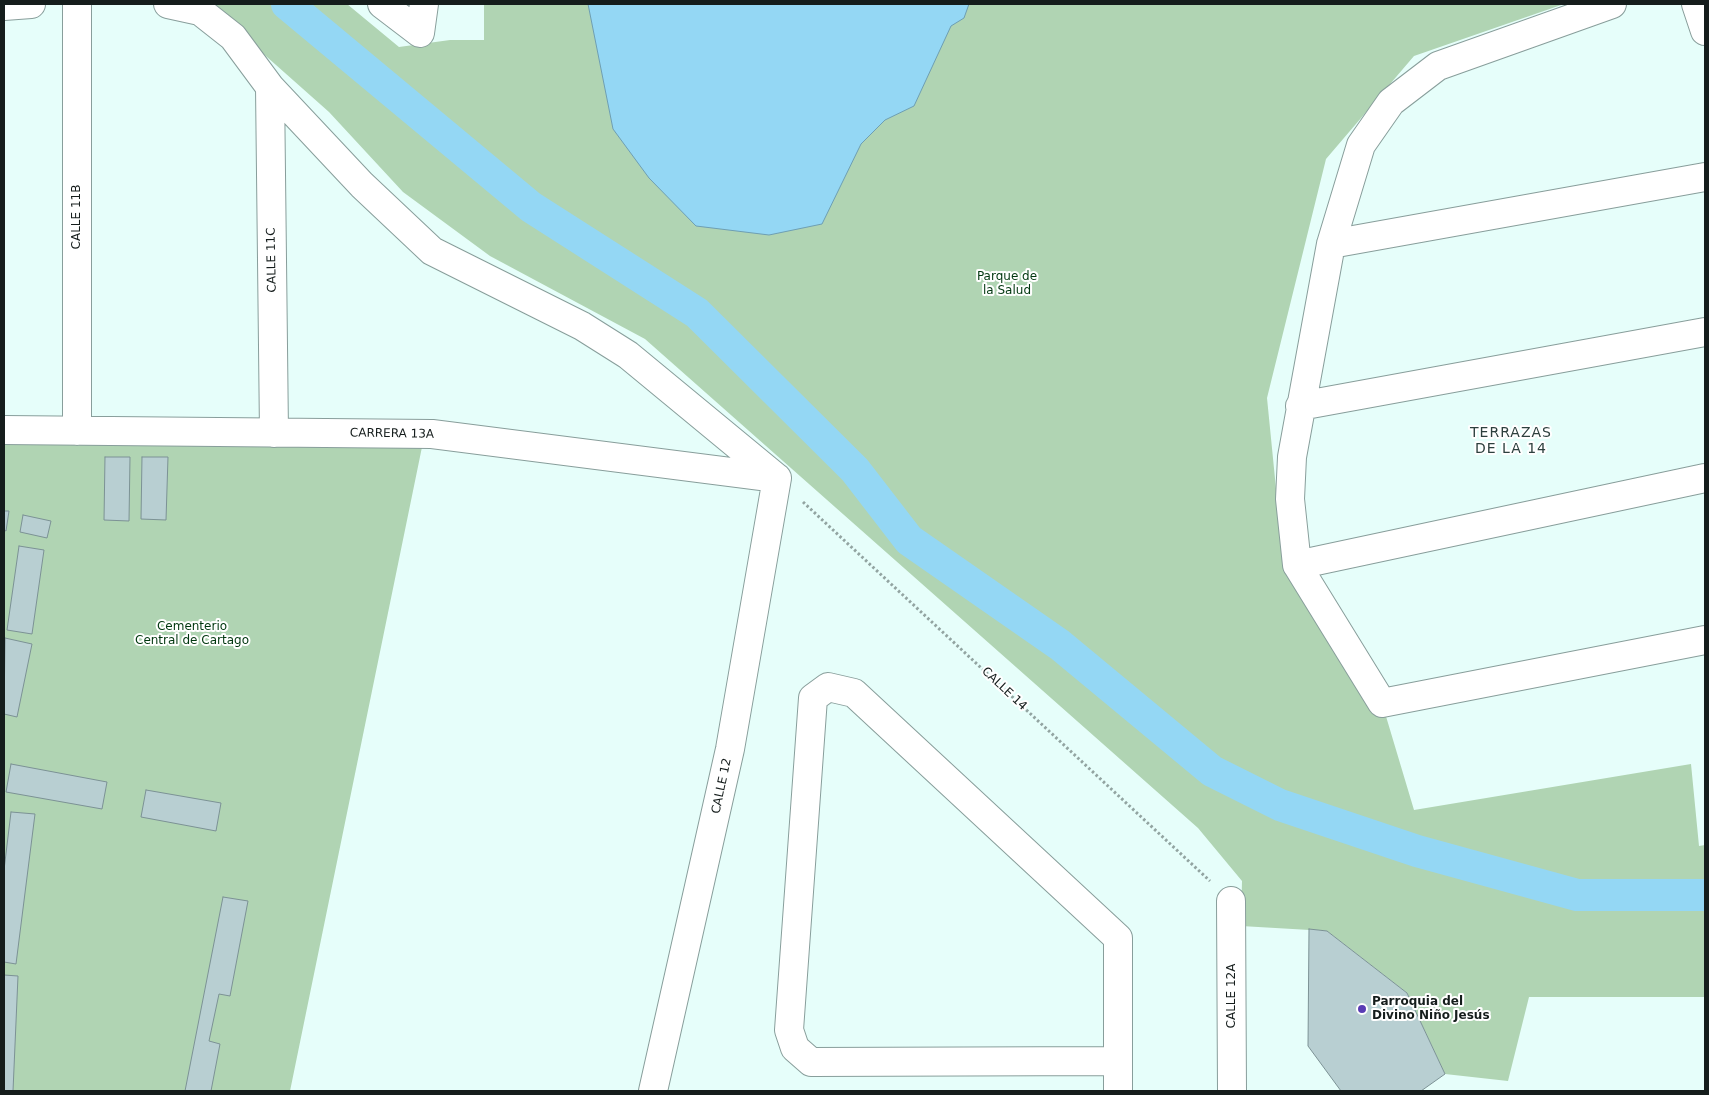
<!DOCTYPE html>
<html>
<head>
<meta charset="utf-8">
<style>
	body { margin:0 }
	#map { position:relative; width:1709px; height:1095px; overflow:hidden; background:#e6fefa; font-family:"DejaVu Sans",sans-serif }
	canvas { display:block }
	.frame { position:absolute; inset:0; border:5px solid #151d1c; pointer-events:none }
</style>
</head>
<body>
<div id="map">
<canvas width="1709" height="1095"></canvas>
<div class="frame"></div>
</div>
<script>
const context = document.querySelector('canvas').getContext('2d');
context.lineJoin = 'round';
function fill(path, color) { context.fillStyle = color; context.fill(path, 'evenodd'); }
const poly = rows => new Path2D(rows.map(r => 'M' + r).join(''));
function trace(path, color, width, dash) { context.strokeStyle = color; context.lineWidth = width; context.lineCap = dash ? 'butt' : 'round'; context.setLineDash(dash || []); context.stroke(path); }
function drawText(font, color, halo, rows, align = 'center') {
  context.font = font + ' "DejaVu Sans",sans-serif'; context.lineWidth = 4; context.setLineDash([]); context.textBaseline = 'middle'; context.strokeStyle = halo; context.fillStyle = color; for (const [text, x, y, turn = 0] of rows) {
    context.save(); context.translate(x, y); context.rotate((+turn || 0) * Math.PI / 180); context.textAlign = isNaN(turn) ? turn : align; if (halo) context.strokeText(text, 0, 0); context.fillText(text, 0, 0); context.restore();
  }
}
const green = poly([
	[191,4,347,4,399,47,450,40,484,40,484,4,1564,4,1414,56,1326,159,1267,398,1284,569,1385,713,1414,810,1691,764,1699,846,1705,845,1705,997,1529,997,1508,1081,1445,1074,1407,993,1327,931,1241,926,1242,881,1198,828,645,339,490,256,403,192,329,112,214,10],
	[4,443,422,447,290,1091,4,1091]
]);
const water = poly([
	[588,4,969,4,964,18,951,26,914,106,885,120,861,144,822,224,769,235,696,226,649,178,613,129,588,4]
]);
const canal = poly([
	[287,4,531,207,697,313,855,470,909,540,1060,645,1212,771,1280,805,1417,851,1577,895,1705,895]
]);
const building = poly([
	[105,457,130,457,129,521,104,520,105,457],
	[142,457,168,457,166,520,141,519,142,457],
	[4,511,9,511,6,531,4,530,4,511],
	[23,515,51,521,47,538,20,532,23,515],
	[19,546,44,550,32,634,7,630,19,546],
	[5,638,32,644,17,717,4,714,5,638],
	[11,764,107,782,102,809,6,792,11,764],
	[146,790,221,803,216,831,141,817,146,790],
	[11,812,35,814,16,964,4,962,4,870,11,812],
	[223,897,248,901,230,996,219,994,209,1041,220,1044,211,1091,185,1091,223,897],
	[1309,929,1327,931,1407,993,1445,1074,1421,1091,1341,1091,1308,1046,1309,929],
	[4,975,18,976,13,1091,4,1091,4,975]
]);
const path = poly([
	[803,502,1210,881]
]);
const minor = poly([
	[168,4,200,11,233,37,270,87,362,185,432,251,582,326,628,355,777,478],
	[382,4,420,33,424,4],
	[1612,4,1438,66,1391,102,1361,145,1331,244,1292,457,1290,499,1297,565,1382,703,1705,640],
	[4,6,31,4],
	[270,87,274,433],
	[1331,244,1705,177],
	[1300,406,1705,332],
	[4,430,432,434,777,478],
	[77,431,77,4],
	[1297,565,1705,478],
	[1231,901,1232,1091],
	[1118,1061,811,1062,795,1048,789,1030,813,698,828,687,854,693,1118,938,1118,1091],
	[653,1091,730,749,777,478]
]);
const secondary = poly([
	[1696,4,1705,31]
]);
const markers = [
	[1362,1009,5,"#593cb4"]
];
const streetNames = [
	["CALLE 11B",77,217,-90],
	["CALLE 11C",272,260,-91],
	["CARRERA 13A",392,434,1],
	["CALLE 14",1004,689,43],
	["CALLE 12",722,786,-78],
	["CALLE 12A",1232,996,-90]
];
const parkNames = [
	["Parque de",1007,277],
	["la Salud",1007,291],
	["Cementerio",192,627],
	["Central de Cartago",192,641]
];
const poiNames = [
	["Parroquia del",1372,1002],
	["Divino Niño Jesús",1372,1016]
];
const neighbourhoodNames = [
	["TERRAZAS",1511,433],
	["DE LA 14",1511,449]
];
fill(green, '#b0d4b3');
fill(water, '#94d7f4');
trace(water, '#6e9fb3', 1);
trace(canal, '#94d7f4', 32);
fill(building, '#b8cfd2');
trace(building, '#7c9295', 1);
trace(minor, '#889e9b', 30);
trace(secondary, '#889e9b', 30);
trace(path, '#92a4a1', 3, [2.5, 2.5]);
trace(minor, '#fff', 28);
trace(secondary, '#fff', 28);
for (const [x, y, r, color] of markers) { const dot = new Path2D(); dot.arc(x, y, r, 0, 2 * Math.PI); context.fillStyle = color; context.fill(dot); trace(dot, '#fff', 2); }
drawText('12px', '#151d1c', '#fff', streetNames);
drawText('12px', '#00370f', '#fff', parkNames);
drawText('bold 12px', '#151d1c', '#fff', poiNames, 'left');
context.letterSpacing = '1px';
drawText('14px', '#2d403e', '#fff', neighbourhoodNames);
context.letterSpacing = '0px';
</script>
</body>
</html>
